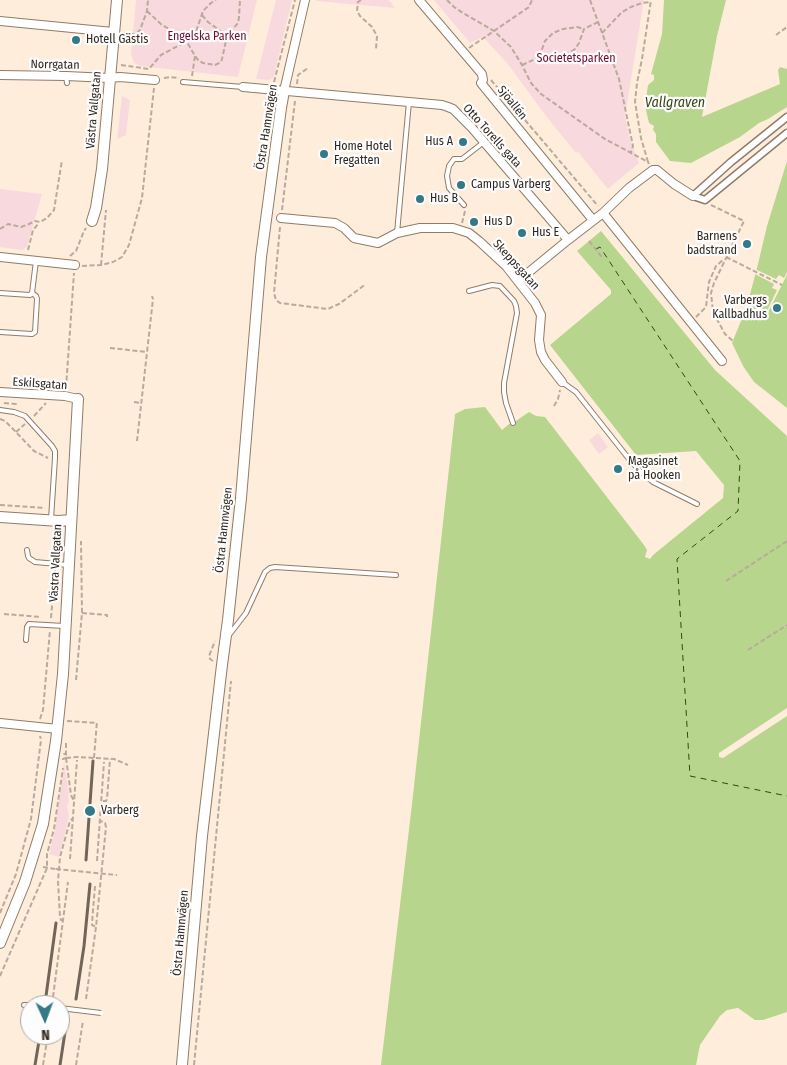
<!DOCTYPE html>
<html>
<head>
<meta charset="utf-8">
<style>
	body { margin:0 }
	#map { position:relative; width:787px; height:1065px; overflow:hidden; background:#ffeddb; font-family:"Fira Sans Condensed",sans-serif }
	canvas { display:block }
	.north { position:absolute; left:20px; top:995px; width:50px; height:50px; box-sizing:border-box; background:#fdfdfd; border:1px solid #aba7a4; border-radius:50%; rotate:178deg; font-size:14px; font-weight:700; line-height:20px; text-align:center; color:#30271f }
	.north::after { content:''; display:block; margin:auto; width:18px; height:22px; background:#347988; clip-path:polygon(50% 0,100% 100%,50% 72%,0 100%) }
</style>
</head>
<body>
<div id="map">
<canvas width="787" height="1065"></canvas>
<div class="north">N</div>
</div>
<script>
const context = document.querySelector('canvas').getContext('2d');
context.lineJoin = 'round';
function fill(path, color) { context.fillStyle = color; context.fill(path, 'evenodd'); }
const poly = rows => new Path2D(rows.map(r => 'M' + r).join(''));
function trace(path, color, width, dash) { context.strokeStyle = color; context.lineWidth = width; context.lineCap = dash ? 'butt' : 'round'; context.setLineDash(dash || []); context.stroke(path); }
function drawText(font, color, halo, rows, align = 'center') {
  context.font = font + ' "Fira Sans Condensed",sans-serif'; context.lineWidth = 4.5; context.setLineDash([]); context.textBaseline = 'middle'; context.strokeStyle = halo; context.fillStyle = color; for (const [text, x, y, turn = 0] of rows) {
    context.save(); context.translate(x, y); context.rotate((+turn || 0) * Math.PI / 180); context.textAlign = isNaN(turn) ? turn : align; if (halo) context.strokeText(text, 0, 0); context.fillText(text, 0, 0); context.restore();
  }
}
const green = poly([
	[136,0,257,0,238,77,140,66,134,63,131,54],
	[276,0,292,0,274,76,272,79,268,80,256,79],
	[317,0,389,0,395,8,316,1],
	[434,0,644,0,625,116,630,139,639,163,608,189,578,152,576,153,546,116,507,63,483,37,470,43],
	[122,96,130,100,126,135,117,139],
	[0,189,42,194,29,240,27,247,22,250,0,247],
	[598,433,608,447,599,454,589,440],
	[64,762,69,794,68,794,69,802,67,806,69,816,67,825,59,857,49,854,55,829]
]);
const water = poly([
	[664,0,726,0,717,36,702,117,780,84,778,70,780,67,787,69,787,107,768,119,759,123,740,137,691,163,670,161,656,142,656,134,653,130,654,126,649,123,645,106,648,85,654,80,654,75,651,74,662,34],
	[787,161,787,408,754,382,743,366,732,343,747,306,758,264,767,226],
	[601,231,715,370,787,436,787,708,719,753,719,757,723,758,787,716,787,1012,763,1020,755,1020,738,1008,727,1010,720,1016,700,1045,696,1065,381,1065,412,804,455,414,465,409,485,407,502,430,509,424,513,423,529,412,536,416,545,417,644,545,647,550,645,557,650,559,653,555,723,498,724,485,696,451,636,455,550,345,611,294,611,290,577,251]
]);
const pier = poly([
	[755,269,776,279,779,275,784,278,787,272,787,275,765,318,764,317,777,290,772,288,774,284,753,273]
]);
const ferry = poly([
	[596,249,600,247,740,461,738,511,677,559,690,776,787,796]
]);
const path = poly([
	[361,0,358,2,357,11,360,16,372,27,377,36,376,49],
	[447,0,454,7,463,13,494,31,511,47,522,65,531,83,541,94,605,139,648,162,649,164],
	[590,0,619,79,633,146,631,152],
	[147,11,162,25,176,33,187,42,195,56,199,61,203,63,215,65,221,62,222,59,227,36,238,23,239,17,240,0],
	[202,15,208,22,227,36],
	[122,33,133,34,137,33,140,30,147,11,148,0],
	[602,33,622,12,631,7,642,3,651,2],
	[776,35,787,27],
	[469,48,529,7,532,0],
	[540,57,541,52,545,41,553,33,563,29,577,27,584,29],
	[121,65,149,69,161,55,189,40,196,32,203,11,211,3,216,0],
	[522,65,540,57,556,58,568,54,575,49,579,43,584,29,598,22],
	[192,76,195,56],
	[164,78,170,77,179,78],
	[491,80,598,206],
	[274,82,295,0],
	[297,84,298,75,308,68],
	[266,142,270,97],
	[648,162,641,138,635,102,637,83,642,59,651,0],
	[711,205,744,221,714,283,711,293,713,312,725,334,733,341],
	[282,210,295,101],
	[462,223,465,211],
	[280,227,274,293,276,300,280,303,328,309,339,304,366,284],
	[0,229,8,224,21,227,29,224,35,221,40,222,47,218,54,210,62,160],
	[589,241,602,257],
	[28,250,33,230,39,223],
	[70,256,76,251,84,231,86,228],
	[726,257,782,285],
	[101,265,106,210],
	[82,266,101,265,113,262,122,257,129,245,142,198,154,88],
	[696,317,706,307,709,282,716,266,724,259],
	[110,348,147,352],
	[66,388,74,273],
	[134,402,141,403],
	[4,403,16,404,16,401],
	[554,406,558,399,560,390],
	[34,416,46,403],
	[0,419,5,421,13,429,34,451,48,458],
	[16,432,25,424],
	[137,441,153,299,152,296],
	[0,505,45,508],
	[56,558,58,531],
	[726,581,787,541],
	[82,613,107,615,107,617],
	[4,614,41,617],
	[51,618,55,570],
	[748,650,787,625],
	[213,661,210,659,209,656,215,641],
	[76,680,82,613,81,541],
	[40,719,43,710,50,630],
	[67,721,97,723],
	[66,743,66,758,71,795,73,799,75,801],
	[66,758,77,757,114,759,128,765],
	[94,758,97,721],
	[63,760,63,759,66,758,64,753],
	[103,801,106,801,107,799,110,759],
	[70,859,77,760],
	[97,861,104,762],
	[43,867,56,869],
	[95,886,92,923,92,925,96,927],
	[0,913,16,874,31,819,40,748,41,740,40,736],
	[64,921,61,920,60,917,58,881,60,857,70,821,73,818],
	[0,976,47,868,47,854,54,829,63,768],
	[53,997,68,882],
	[86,999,96,927,106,827,105,823,101,821],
	[43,1065,48,1035],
	[76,1065,83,1021],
	[194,1065,231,681]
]);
const service = poly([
	[66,76,67,83],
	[183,82,243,87],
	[464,205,449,188,447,176,449,166,454,159,462,159,484,142],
	[397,233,409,102],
	[469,291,492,285,500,286,514,301,516,306,517,313,504,383,504,392,506,403,513,423],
	[0,293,30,295,32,293],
	[0,332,32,334,35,332,37,299,36,296,32,293,36,261],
	[562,382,576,392,629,459,641,472,653,482,697,504],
	[0,410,14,412,25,416,52,446,55,451,55,458,51,519],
	[27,550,28,556,29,558,35,562,68,565],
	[229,635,246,613,265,572,270,568,275,567,396,575],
	[26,640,27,627,29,624,64,626],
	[24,1005,30,1005]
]);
const pedestrian = poly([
	[787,117,731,162,693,196,705,200,787,133]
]);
const minor = poly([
	[419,0,482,74,483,80,481,83,593,220],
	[0,21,113,32],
	[0,75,66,76,109,78,120,77,155,80],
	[243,87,442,105,448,107,453,109,472,128,568,240,603,213,629,188,653,170,657,170,674,184,693,196],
	[284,91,305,0],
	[603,213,722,361],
	[281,218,335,223,344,228,354,238,378,243,397,233,420,228,453,228,469,233,479,241,506,266,535,303,541,315,539,340,541,352,545,360,562,382],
	[0,257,75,265],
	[518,281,568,240],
	[0,392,65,396,78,399],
	[0,723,58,729]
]);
const tertiary = poly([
	[92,221,96,208,102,169,117,0],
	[0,517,59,521,70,520],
	[0,943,25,882,43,824,56,741,63,674,78,399],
	[182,1065,202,836,222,665,228,620,241,498,261,257,281,108,284,91]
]);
const rail = poly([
	[86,860,93,761],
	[46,996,56,923],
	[76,999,84,946,90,884],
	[35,1065,40,1035],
	[60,1065,67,1019]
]);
const pathBridge = poly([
	[56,869,117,875]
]);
const serviceBridge = poly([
	[60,1008,101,1013]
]);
const markers = [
	[76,40,5,"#347988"],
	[463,142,5,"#347988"],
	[324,154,5,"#347988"],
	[461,185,5,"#347988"],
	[420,199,5,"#347988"],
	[474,222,5,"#347988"],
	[522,233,5,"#347988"],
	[747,244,5,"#347988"],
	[777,308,5,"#347988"],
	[618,469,5,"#347988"],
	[90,811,6,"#347988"]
];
const parkNames = [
	["Engelska Parken",207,37],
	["Societetsparken",576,59]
];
const poiNames = [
	["Hotell Gästis",86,40],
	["Hus A",453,142,"right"],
	["Home Hotel",334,147],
	["Fregatten",334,161],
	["Campus Varberg",471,185],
	["Hus B",430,199],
	["Hus D",484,222],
	["Hus E",532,233],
	["Barnens",737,237,"right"],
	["badstrand",737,251,"right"],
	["Varbergs",767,301,"right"],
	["Kallbadhus",767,315,"right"],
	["Magasinet",628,462],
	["på Hooken",628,476],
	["Varberg",101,811]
];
const streetNames = [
	["Norrgatan",55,65,1],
	["Sjöallén",512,103,51],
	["Västra Vallgatan",94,110,-85],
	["Östra Hamnvägen",267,127,-81],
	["Otto Torells gata",492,136,48],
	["Skeppsgatan",516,265,48],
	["Eskilsgatan",40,384,4],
	["Östra Hamnvägen",224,530,-84],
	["Västra Vallgatan",56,563,-87],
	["Östra Hamnvägen",181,933,-85]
];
const waterNames = [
	["Vallgraven",675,103]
];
fill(green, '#f8dade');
fill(water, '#b8d58d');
fill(pier, '#ffeddb');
trace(ferry, '#354713', 1, [6, 5]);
trace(service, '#8f7c68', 6);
trace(pedestrian, '#8f7c68', 9);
trace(minor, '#8f7c68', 10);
trace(tertiary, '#8f7c68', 12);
trace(path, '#b9aa9b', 2, [5, 2.5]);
trace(service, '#fff', 4);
trace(pedestrian, '#fff', 6);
trace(minor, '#fff', 8);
trace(tertiary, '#fff', 10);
trace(rail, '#71655a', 3);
trace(serviceBridge, '#8f7c68', 6, []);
trace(pathBridge, '#b9aa9b', 2, [5, 2.5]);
trace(serviceBridge, '#fff', 4);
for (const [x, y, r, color] of markers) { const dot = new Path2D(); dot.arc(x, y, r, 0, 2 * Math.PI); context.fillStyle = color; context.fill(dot); trace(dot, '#fdfdfd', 2); }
drawText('12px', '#700e2e', '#fdfdfd', parkNames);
drawText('12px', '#30271f', '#fdfdfd', poiNames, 'left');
drawText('12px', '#30271f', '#fdfdfd', streetNames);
drawText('italic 14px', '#354713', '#fdfdfd', waterNames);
</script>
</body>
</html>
